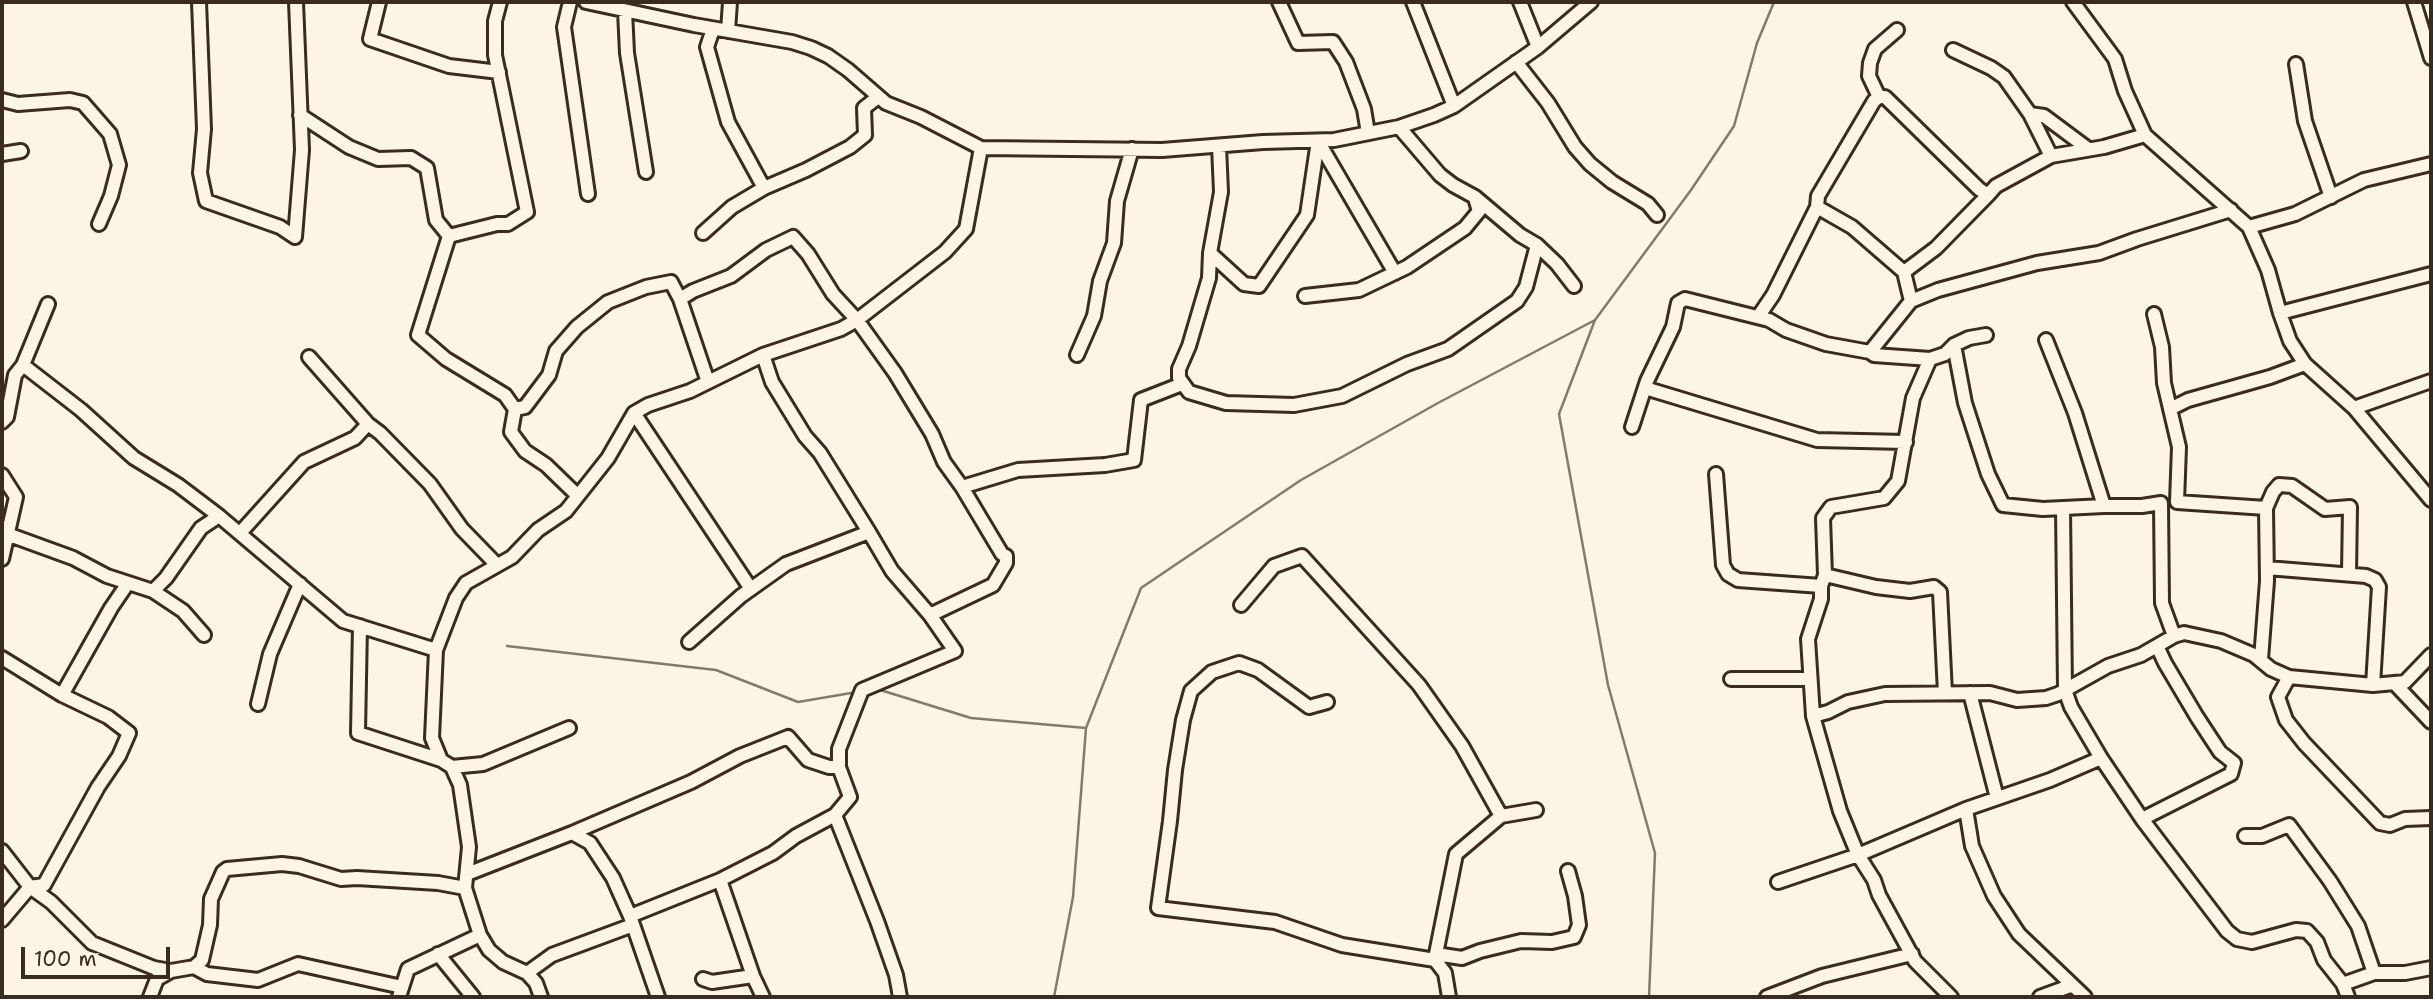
<!DOCTYPE html>
<html>
<head>
<meta charset="utf-8">
<style>
	body { margin:0 }
	#map { position:relative; width:2433px; height:999px; overflow:hidden; background:#fcf5e5; font-family:"Shantell Sans",sans-serif }
	canvas { display:block }
	.frame { position:absolute; inset:0; border:4px solid #3b2a1e; pointer-events:none }
	.scale { position:absolute; left:21px; top:947px; width:149px; height:32px; box-sizing:border-box; border:4px solid #3b2a1e; border-top:0; padding-left:9px; font-size:21px; line-height:24px; white-space:nowrap; color:#3b2a1e; -webkit-text-stroke:5px #fcf5e5; paint-order:stroke }
</style>
</head>
<body>
<div id="map">
<canvas width="2433" height="999"></canvas>
<div class="frame"></div>
<div class="scale">100 m</div>
</div>
<script>
const context = document.querySelector('canvas').getContext('2d');
context.lineJoin = 'round';
const poly = rows => new Path2D(rows.map(r => 'M' + r).join(''));
function trace(path, color, width, dash) { context.strokeStyle = color; context.lineWidth = width; context.lineCap = dash ? 'butt' : 'round'; context.setLineDash(dash || []); context.stroke(path); }
const stream = poly([
	[507,646,716,670,798,702,857,692],
	[877,689,971,718,1086,728],
	[1054,997,1073,897,1086,728,1141,588,1301,480,1438,403,1595,320],
	[1649,997,1655,853,1608,685,1559,414,1595,320,1691,190,1734,126,1757,43,1774,2]
]);
const minor = poly([
	[199,2,204,129,200,173,206,201,280,227,295,237,302,150,296,2],
	[379,2,370,39,449,66,499,72],
	[500,2,495,21,495,55,527,212,508,224,497,224,449,236,418,335,446,359,505,395,515,409,511,432,525,451,546,465,578,496],
	[570,2,564,27,588,194],
	[586,2,694,25,792,42,811,48,828,56,848,70,886,103,921,117,981,148,1162,150,1263,142,1334,140,1399,127,1434,115,1454,106,1538,47,1591,2],
	[1279,2,1298,43,1333,42,1346,62,1364,109,1368,133],
	[1413,2,1454,106],
	[1520,2,1538,47],
	[2073,2,2115,59,2125,91,2145,135,2249,227,2268,270,2280,313,2290,341,2305,364,2354,408,2431,500],
	[2414,2,2431,58],
	[625,11,627,53,646,172],
	[713,29,707,47,728,122,764,188],
	[728,31,730,2],
	[1953,50,1991,68,2004,77,2030,114],
	[1516,62,1548,103,1575,147,1590,164,1612,182,1648,204,1657,215],
	[2296,64,2305,121,2331,197],
	[1879,97,1869,76,1870,63,1875,49,1897,30],
	[2,100,18,104,70,100,83,103,110,134,119,165,111,196,99,224],
	[300,115,349,147,378,159,411,158,427,168,436,220,449,236],
	[1399,127,1440,175,1453,185,1475,197,1520,235,1537,245,1557,264,1574,286],
	[1219,146,1221,192,1210,253,1209,278,1189,346,1179,369,1179,378,1189,392,1226,403,1294,405,1342,396,1407,364,1448,349,1517,301,1526,287,1537,245],
	[2,154,21,151],
	[2051,156,2030,114,2044,116,2087,148],
	[2249,227,2295,214,2364,180,2431,164],
	[703,233,732,207,764,188,806,170,850,147,865,135,864,108,878,97],
	[1210,253,1244,284,1259,286,1307,215,1318,141,1395,273],
	[1904,272,1852,227,1817,207,1818,196,1874,101,1879,97,1885,97,1979,189,1988,195,1996,186,2051,156,2104,147,2145,135],
	[1305,296,1359,290,1407,267,1465,228,1479,211,1475,198],
	[1911,301,1904,272,1936,248,1988,195],
	[48,304,23,365,81,410,134,458,178,485,219,516],
	[2280,313,2431,274],
	[2154,314,2162,347,2164,383,2179,447,2177,502,2266,508,2267,581,2261,659],
	[1758,317,1773,295,1817,207],
	[1954,345,1965,403,1988,474,2003,505,2043,509,2104,506,2075,413,2046,340],
	[1870,352,1911,301,1938,290,2037,263,2099,253,2137,239,2231,210],
	[1077,355,1094,316,1100,281,1114,243,1117,201,1132,149],
	[309,357,368,424],
	[1930,359,1913,398,1898,481,1884,498,1831,507,1823,518,1825,575,1821,586,1821,599,1808,639,1813,716,1828,712,1848,702,1885,694,1990,693,2017,700,2046,698,2058,694,2108,666,2141,655,2174,636,2184,633,2221,641,2254,655,2271,669,2289,677,2373,685,2405,682,2431,655],
	[708,382,680,299,693,291,731,276,766,250,793,237,808,254,833,294,857,320,895,373,932,434,944,462,962,487,1002,554,1006,556,1006,563,993,585,930,615],
	[1645,388,1817,440,1906,442],
	[2354,408,2431,381],
	[515,409,525,407,549,375,556,351,577,327,608,302,646,287,671,282,680,299],
	[2170,409,2188,400,2270,377,2305,364],
	[634,413,751,589],
	[2,422,7,417,15,375,23,365],
	[1632,427,1647,381,1673,327,1678,303,1685,299,1769,320,1786,330,1826,344,1870,352,1874,355,1930,359,1945,354,1954,345,1969,338,1986,335],
	[1716,474,1723,565,1728,574,1738,580,1821,586],
	[2,475,16,497,2,559],
	[962,487,1018,470,1105,465,1134,460,1141,400,1182,384],
	[2104,506,2142,506,2161,503,2162,603,2174,636],
	[2063,508,2065,690,2071,707,2101,758,2142,819,2227,931,2237,939,2252,942,2296,930,2307,931,2317,942,2324,960,2343,984,2348,997],
	[2266,508,2273,492,2279,485,2292,486,2325,509,2350,507,2349,574],
	[240,533,304,462,355,438,368,424,380,433,430,484,462,529,497,565],
	[7,534,73,558,107,576,153,591,166,578,201,528,219,516,343,621,436,650],
	[2267,568,2366,576,2375,580,2379,587,2373,685],
	[1825,575,1876,587,1910,591,1934,587,1940,592,1945,693],
	[153,591,183,611,204,635],
	[1241,605,1274,566,1302,556,1419,685,1462,746,1501,816],
	[360,626,358,733,441,760],
	[689,642,741,596,786,564,869,532,820,453,805,436,772,382,763,355],
	[2,658,62,695],
	[2289,677,2278,697,2286,720,2304,743,2380,823,2390,825,2405,819,2431,818],
	[1731,679,1810,679],
	[2396,685,2431,722],
	[1970,693,1997,798],
	[1327,702,1309,707,1258,670,1239,663,1212,672,1191,691,1183,720,1175,770,1170,821,1158,908,1275,922,1342,945,1435,960],
	[258,704,270,654,300,584],
	[1813,716,1840,811,1858,855,1874,880,1879,895,1915,961,1951,997],
	[452,767,483,764,569,728],
	[835,815,877,921,896,975,900,997],
	[2142,819,2231,774,2234,763,2220,752,2197,717,2165,663,2157,646],
	[572,833,691,782,740,756,788,737,808,760,829,767,839,767],
	[2245,836,2262,836,2289,825,2330,881,2358,926,2374,973],
	[2,851,30,887,51,902,92,943,154,968,171,971],
	[467,874,572,833,590,843,613,878,630,916,658,997],
	[720,880,753,976,763,997],
	[1778,882,1858,855,1966,809],
	[630,916,720,880,773,853,796,836,835,815,850,797,839,767,839,749,862,690,955,651,930,615,892,571,869,532],
	[2,920,30,887,44,885,98,787,119,756,129,733,108,717,62,695,111,608,128,583],
	[438,954,473,997],
	[1436,954,1456,854,1501,816,1536,810],
	[194,967,207,974,258,980,298,964,402,987],
	[527,973,552,955,633,925],
	[703,979,712,982,753,976],
	[2343,984,2374,973,2405,973,2431,968],
	[150,997,157,979,171,971,194,967,202,960,210,925,211,899,223,872,227,869,282,864,299,866,341,879,357,878,438,883,465,888],
	[399,997,408,969,480,935],
	[541,997,536,983,527,973,503,962,489,950,480,935,465,888,469,847,460,785,452,767,441,760,432,738,436,650,456,598,466,583,512,557,538,530,566,511,608,458,634,413,648,405,690,391,763,355,841,329,857,320,945,252,966,229,981,148],
	[1449,997,1445,973,1435,960,1436,954,1462,958,1480,951,1521,941,1552,942,1574,937,1579,925,1575,896,1568,871],
	[1767,997,1822,976,1912,954],
	[2040,997,2070,986],
	[2085,997,2019,934,1994,896,1972,846,1966,809,2050,780,2101,758]
]);
trace(stream, '#85796b', 2.5);
trace(minor, '#3b2a1e', 18);
trace(minor, '#fcf5e5', 12);
</script>
</body>
</html>
